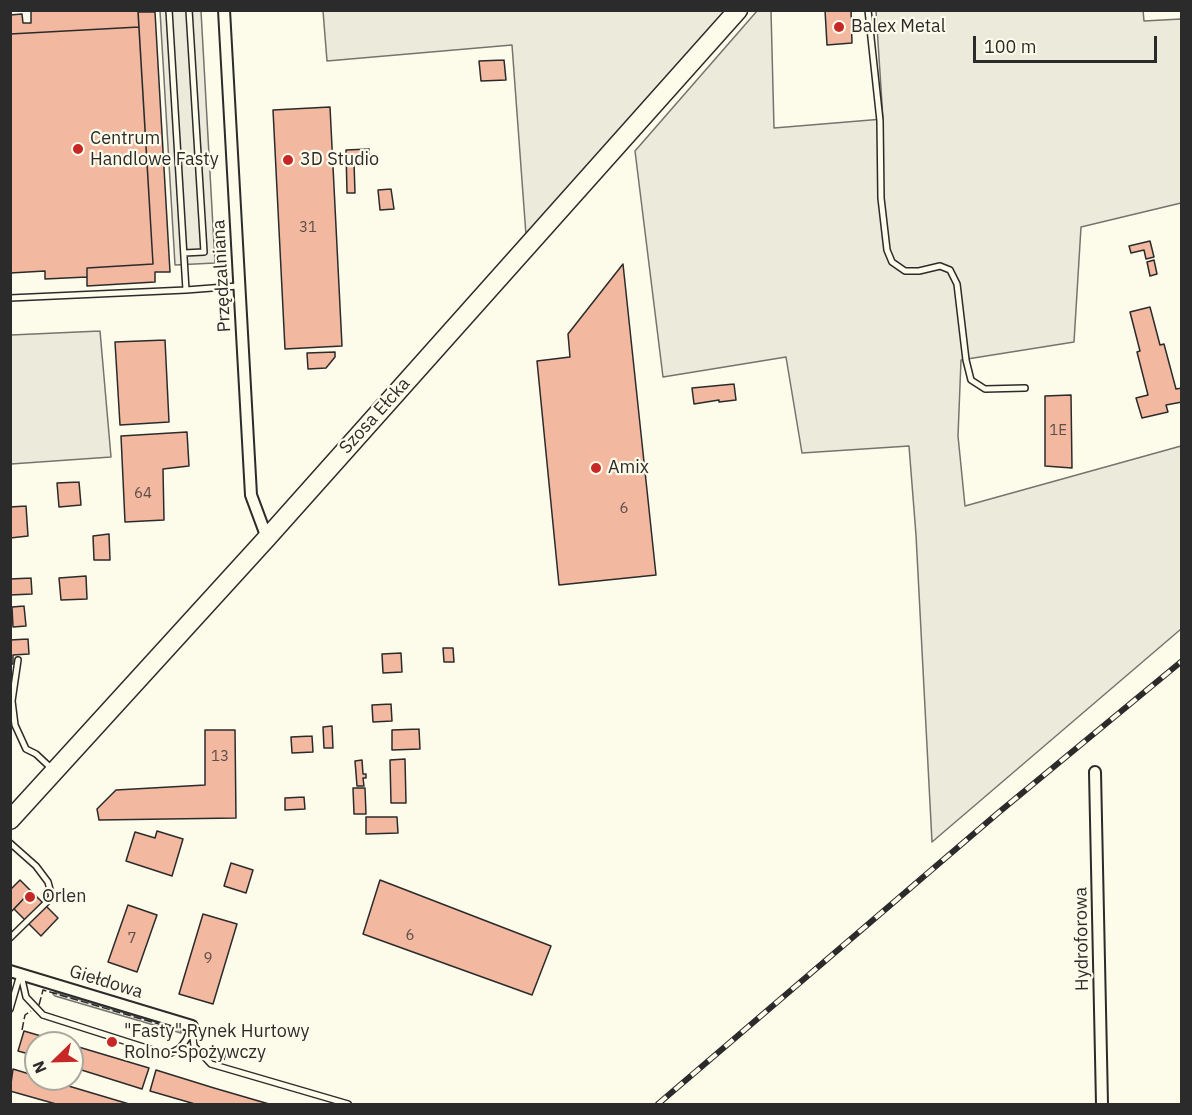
<!DOCTYPE html>
<html>
<head>
<meta charset="utf-8">
<style>
	body { margin:0 }
	#map { position:relative; width:1192px; height:1115px; overflow:hidden; background:#fdfbea; font-family:"IBM Plex Sans",sans-serif }
	canvas { display:block }
	.frame { position:absolute; inset:0; border:12px solid #2b2b2b; pointer-events:none }
	.north { position:absolute; left:24px; top:1031px; width:60px; height:60px; box-sizing:border-box; background:#fdfbea; border:2px solid #a9a89e; border-radius:50%; rotate:247deg; font-size:16px; font-weight:700; line-height:24px; text-align:center; color:#2b2b2b }
	.north::after { content:''; display:block; margin:auto; width:21px; height:27px; background:#c62828; clip-path:polygon(50% 0,100% 100%,50% 72%,0 100%) }
	.scale { position:absolute; left:973px; top:36px; width:184px; height:27px; box-sizing:border-box; border:3px solid #2b2b2b; border-top:0; padding-left:8px; font-size:18px; line-height:21px; white-space:nowrap; color:#2b2b2b; -webkit-text-stroke:4px #fdfbea; paint-order:stroke }
</style>
</head>
<body>
<div id="map">
<canvas width="1192" height="1115"></canvas>
<div class="frame"></div>
<div class="north">N</div>
<div class="scale">100 m</div>
</div>
<script>
const context = document.querySelector('canvas').getContext('2d');
context.lineJoin = 'round';
function fill(path, color) { context.fillStyle = color; context.fill(path, 'evenodd'); }
const poly = rows => new Path2D(rows.map(r => 'M' + r).join(''));
function trace(path, color, width, dash) { context.strokeStyle = color; context.lineWidth = width; context.lineCap = dash ? 'butt' : 'round'; context.setLineDash(dash || []); context.stroke(path); }
function drawText(font, color, halo, rows, align = 'center') {
  context.font = font + ' "IBM Plex Sans",sans-serif'; context.lineWidth = 4.5; context.setLineDash([]); context.textBaseline = 'middle'; context.strokeStyle = halo; context.fillStyle = color; for (const [text, x, y, turn = 0] of rows) {
    context.save(); context.translate(x, y); context.rotate((+turn || 0) * Math.PI / 180); context.textAlign = isNaN(turn) ? turn : align; if (halo) context.strokeText(text, 0, 0); context.fillText(text, 0, 0); context.restore();
  }
}
const green = poly([
	[1143,10,1144,21,1181,19,1181,203,1081,227,1074,342,961,360,958,436,965,506,1181,446,1181,629,932,842,916,535,909,446,802,453,786,357,663,377,635,151,757,11,771,11,774,128,883,119,876,11,1143,10],
	[323,11,726,11,526,235,512,45,327,61,323,11],
	[100,331,111,457,11,464,11,335,100,331],
	[54,992,180,1029,181,1033,55,996,53,994,54,992]
]);
const parking = poly([
	[160,11,201,11,215,263,175,265,160,11]
]);
const building = poly([
	[138,10,139,27,10,34,10,15,22,14,23,23,31,23,31,11,138,10],
	[825,10,851,10,852,43,827,45,825,10],
	[138,12,155,12,170,272,155,272,155,282,87,286,87,268,153,264,138,12],
	[139,27,153,264,87,268,87,277,45,279,45,271,10,273,10,34,139,27],
	[504,60,506,80,481,81,479,61,504,60],
	[330,107,342,346,285,349,273,110,330,107],
	[369,149,369,162,354,162,355,193,347,193,346,150,369,149],
	[391,189,394,209,380,210,378,190,391,189],
	[1150,241,1154,257,1146,259,1144,250,1131,253,1129,246,1150,241],
	[1154,260,1157,274,1150,276,1147,262,1154,260],
	[623,264,656,575,559,585,537,361,570,357,568,334,623,264],
	[1150,307,1160,345,1164,344,1176,389,1182,388,1182,402,1166,405,1168,412,1142,418,1136,398,1148,395,1137,352,1140,351,1130,312,1150,307],
	[165,340,169,422,120,425,115,342,165,340],
	[335,352,335,357,326,368,308,369,307,353,335,352],
	[734,384,736,400,719,402,719,400,694,404,692,388,734,384],
	[1071,395,1072,468,1045,466,1045,396,1071,395],
	[187,432,189,466,163,469,164,520,125,522,121,436,187,432],
	[79,482,81,505,59,507,57,483,79,482],
	[26,506,28,536,10,538,10,507,26,506],
	[109,534,110,560,94,560,93,536,109,534],
	[86,576,87,599,61,600,59,578,86,576],
	[31,578,32,594,10,595,10,579,31,578],
	[24,606,26,626,13,627,12,607,24,606],
	[28,639,29,654,13,655,13,664,10,664,10,640,28,639],
	[443,648,453,648,454,662,444,662,443,648],
	[401,653,402,672,383,673,382,654,401,653],
	[391,704,392,721,373,722,372,705,391,704],
	[332,726,333,748,324,748,323,727,332,726],
	[419,729,420,749,392,750,392,730,419,729],
	[205,730,235,730,236,818,99,820,97,809,116,790,205,785,205,730],
	[312,736,313,752,292,753,291,737,312,736],
	[405,759,406,803,391,803,390,760,405,759],
	[362,760,363,774,366,774,366,778,363,778,364,786,357,786,355,761,362,760],
	[353,788,365,788,366,814,354,814,353,788],
	[304,797,305,809,285,810,285,798,304,797],
	[366,817,397,817,398,833,366,834,366,817],
	[157,831,183,839,172,876,126,861,135,832,155,838,157,831],
	[231,863,253,870,246,893,224,886,231,863],
	[20,880,31,891,10,913,10,890,20,880],
	[380,880,551,946,532,995,363,934,380,880],
	[31,891,58,918,41,936,14,909,31,891],
	[128,905,157,915,137,972,108,962,128,905],
	[203,914,237,924,213,1004,179,994,203,914],
	[24,1031,65,1043,36,1043,36,1056,18,1051,24,1031],
	[72,1045,149,1068,142,1089,72,1067,72,1045],
	[13,1069,36,1076,36,1079,45,1079,129,1104,56,1104,10,1091,13,1069],
	[156,1070,214,1088,269,1104,195,1104,150,1091,156,1070]
]);
const lane = poly([
	[169,10,186,290],
	[868,10,880,121,881,198,887,250,892,262,905,271,919,271,940,266,950,270,957,284,966,360,971,380,985,389,1025,388],
	[184,253,204,252,189,10],
	[10,298,186,290,238,286],
	[18,660,12,701,15,725,26,749,36,754,51,768],
	[10,843,36,866,48,882,52,897,10,938],
	[21,975,26,997,43,1015,159,1052,171,1053,180,1048,186,1040,192,1026],
	[10,1009,19,978],
	[192,1028,194,1046,211,1064,348,1104]
]);
const street = poly([
	[224,10,251,495,267,538],
	[1095,772,1102,1104],
	[10,971,192,1026]
]);
const primary = poly([
	[10,820,267,538,738,10]
]);
const rail = poly([
	[658,1104,998,813,1182,661]
]);
const fence = poly([
	[39,1005,43,990,179,1030],
	[22,1030,25,1015,31,1011],
	[224,1060,227,1048]
]);
const markers = [
	[839,27,6,"#c62828"],
	[78,149,6,"#c62828"],
	[288,160,6,"#c62828"],
	[596,468,6,"#c62828"],
	[30,897,6,"#c62828"],
	[112,1042,6,"#c62828"]
];
const numberNames = [
	["31",308,228],
	["1E",1058,431],
	["64",143,494],
	["6",624,509],
	["13",220,757],
	["6",410,936],
	["7",132,939],
	["9",208,959]
];
const poiNames = [
	["Balex Metal",851,27],
	["Centrum",90,139],
	["Handlowe Fasty",90,160],
	["3D Studio",300,160],
	["Amix",608,468],
	["Orlen",42,897],
	["\"Fasty\" Rynek Hurtowy",124,1032],
	["Rolno-Spożywczy",124,1053]
];
const streetNames = [
	["Przędzalniana",222,276,-93],
	["Szosa Ełcka",375,416,-48],
	["Hydroforowa",1082,939,-91],
	["Giełdowa",106,982,17]
];
fill(green, '#ecebdb');
trace(green, '#74746e', 1.5);
fill(parking, '#eceadb');
trace(parking, '#74746e', 1.5);
fill(building, '#f2b8a0');
trace(building, '#2b2b2b', 1.5);
trace(lane, '#2b2b2b', 8);
trace(street, '#2b2b2b', 14);
trace(primary, '#2b2b2b', 21);
trace(lane, '#fdfbea', 5);
trace(street, '#fdfbea', 10);
trace(primary, '#fdfbea', 18);
trace(rail, '#2b2b2b', 6);
trace(rail, '#fdfbea', 4, [11]);
trace(fence, '#2b2b2b', 1.5, [8, 3]);
for (const [x, y, r, color] of markers) { const dot = new Path2D(); dot.arc(x, y, r, 0, 2 * Math.PI); context.fillStyle = color; context.fill(dot); trace(dot, '#fdfbea', 2); }
drawText('15px', '#5d4e48', null, numberNames);
drawText('18px', '#2b2b2b', '#fdfbea', poiNames, 'left');
drawText('18px', '#2b2b2b', '#fdfbea', streetNames);
</script>
</body>
</html>
